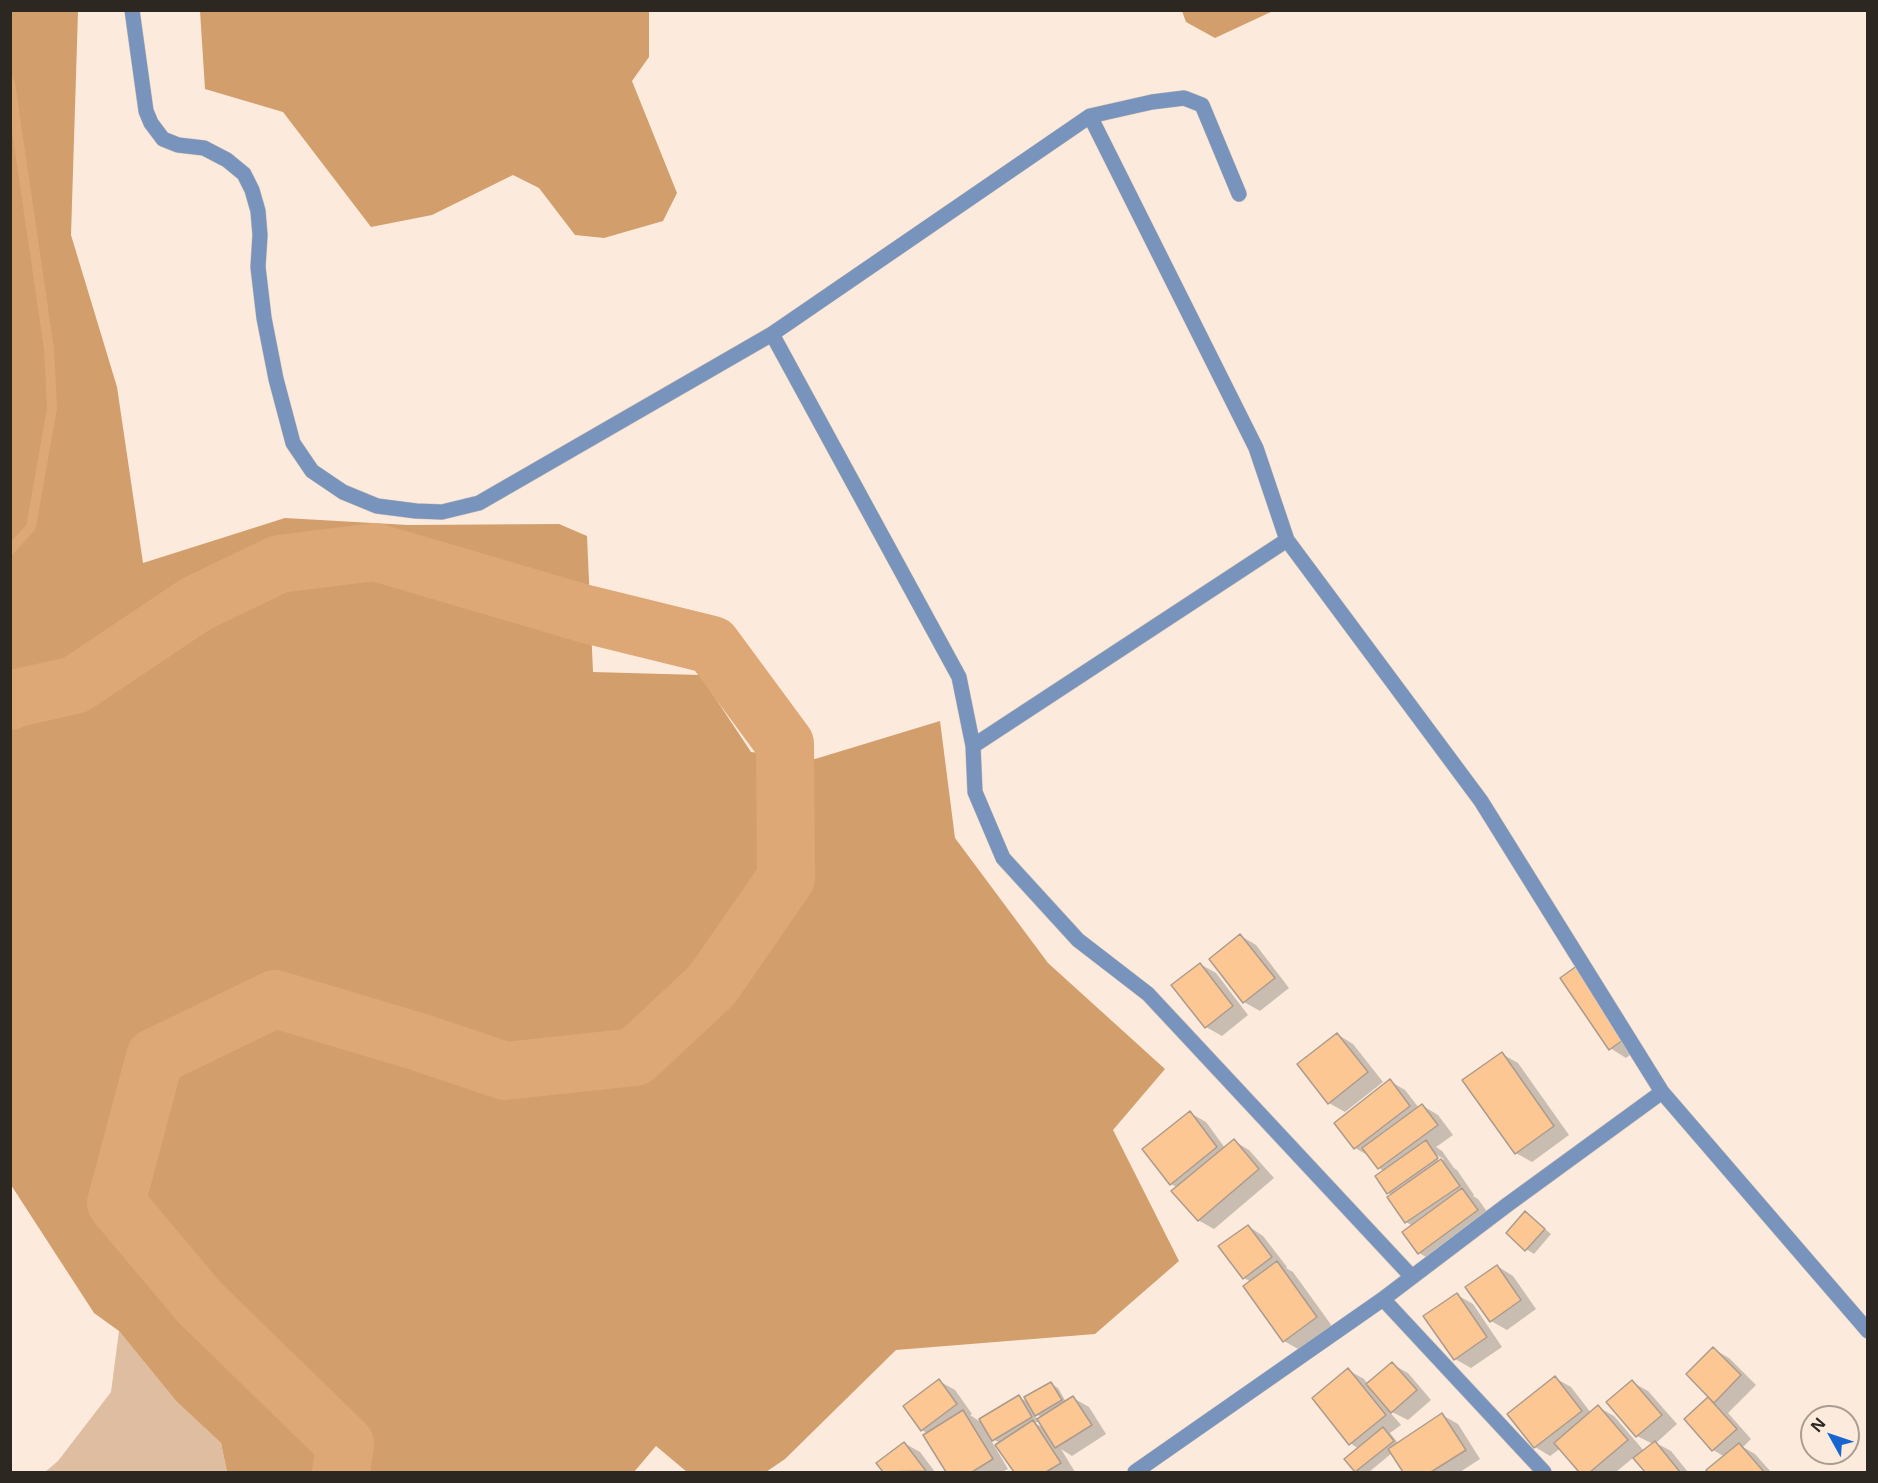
<!DOCTYPE html>
<html>
<head>
<meta charset="utf-8">
<style>
	body { margin:0 }
	#map { position:relative; width:1878px; height:1483px; overflow:hidden; background:#fcebdc; font-family:"Open Sans",sans-serif }
	canvas { display:block }
	.frame { position:absolute; inset:0; border:12px solid #2d2722; pointer-events:none }
	.north { position:absolute; left:1800px; top:1405px; width:60px; height:60px; box-sizing:border-box; background:#fcebdc; border:2px solid #a99d92; border-radius:50%; rotate:310deg; font-size:16px; font-weight:700; line-height:24px; text-align:center; color:#2d2722 }
	.north::after { content:''; display:block; margin:auto; width:21px; height:27px; background:#1965d0; clip-path:polygon(50% 0,100% 100%,50% 72%,0 100%) }
</style>
</head>
<body>
<div id="map">
<canvas width="1878" height="1483"></canvas>
<div class="frame"></div>
<div class="north">N</div>
</div>
<script>
const context = document.querySelector('canvas').getContext('2d');
context.lineJoin = 'round';
function fill(path, color) { context.fillStyle = color; context.fill(path, 'evenodd'); }
const poly = rows => new Path2D(rows.map(r => 'M' + r).join(''));
function trace(path, color, width, dash) { context.strokeStyle = color; context.lineWidth = width; context.lineCap = dash ? 'butt' : 'round'; context.setLineDash(dash || []); context.stroke(path); }
const green = poly([
	[119,1331,176,1401,221,1443,227,1472,45,1472,58,1461,111,1392]
]);
const forest = poly([
	[10,11,78,11,71,235,117,387,143,563,285,518,408,525,559,524,587,536,593,672,700,675,751,752,815,759,940,721,955,838,1048,963,1165,1069,1113,1130,1179,1261,1095,1334,896,1350,785,1459,766,1472,687,1472,656,1446,634,1472,227,1472,221,1443,176,1401,119,1331,94,1313,11,1185],
	[200,11,649,11,649,57,632,81,677,193,663,221,604,238,575,235,539,188,513,175,432,215,371,227,283,112,205,89],
	[1182,11,1182,10,1273,11,1215,38,1186,22]
]);
const shadow = poly([
	[1241,936,1256,945,1289,988,1260,1011,1244,1002],
	[1200,964,1216,973,1248,1015,1222,1036,1206,1027,1173,985],
	[1562,979,1642,1046,1626,1058,1610,1048],
	[1337,1034,1353,1044,1383,1082,1345,1112,1329,1103],
	[1502,1054,1518,1063,1569,1135,1532,1162,1516,1153],
	[1390,1081,1405,1090,1419,1108,1423,1106,1438,1115,1453,1135,1436,1147,1442,1151,1454,1168,1457,1170,1474,1195,1473,1196,1478,1199,1493,1220,1435,1262,1419,1253,1413,1226,1406,1222,1392,1195,1388,1193,1384,1171,1379,1168,1371,1157,1355,1148,1336,1123],
	[1433,1153,1444,1159,1441,1161,1431,1155],
	[1190,1113,1206,1122,1225,1148,1234,1141,1249,1150,1274,1178,1214,1229,1198,1220,1178,1188,1171,1184],
	[1526,1213,1551,1234,1534,1254,1526,1249],
	[1248,1226,1263,1236,1287,1267,1286,1268,1293,1272,1332,1326,1300,1350,1284,1341,1251,1282,1244,1278,1221,1246],
	[1497,1266,1513,1276,1536,1309,1507,1330,1491,1321],
	[1457,1295,1473,1304,1502,1347,1471,1368,1455,1359],
	[1713,1349,1729,1358,1756,1385,1728,1413,1751,1439,1743,1447,1755,1454,1771,1472,1710,1472,1709,1470,1725,1457,1713,1450,1686,1419,1710,1397],
	[1392,1364,1408,1373,1431,1400,1408,1420,1388,1410,1401,1425,1390,1433,1398,1443,1442,1415,1458,1424,1480,1459,1460,1472,1405,1472,1392,1453,1369,1472,1357,1472,1347,1459,1359,1449,1350,1443,1348,1370,1364,1379,1368,1384],
	[1555,1378,1571,1387,1591,1413,1598,1407,1614,1416,1644,1451,1653,1444,1637,1436,1632,1382,1648,1391,1677,1424,1656,1443,1671,1451,1688,1472,1646,1472,1634,1457,1616,1472,1581,1472,1561,1448,1550,1456,1535,1447],
	[939,1381,955,1390,972,1414,970,1415,979,1421,1019,1397,1029,1403,1051,1384,1058,1388,1066,1402,1073,1398,1089,1407,1106,1434,1072,1456,1061,1449,1075,1472,1015,1472,997,1445,1000,1443,989,1437,1008,1469,1002,1472,947,1472,925,1436,928,1434,922,1430],
	[1033,1413,1042,1417,1038,1420],
	[1040,1421,1045,1429,1035,1423],
	[904,1443,920,1452,935,1472,885,1472,878,1463]
]);
const stream = poly([
	[10,83,49,349,52,408,31,527,10,550]
]);
const river = poly([
	[10,701,12,699,75,685,196,604,279,564,375,552,586,614,712,645,785,744,786,878,712,985,635,1057,505,1071,419,1042,275,999,155,1057,116,1203,200,1303,345,1444,341,1472]
]);
const building = poly([
	[1240,934,1275,978,1243,1003,1209,959,1240,934],
	[1200,963,1233,1006,1205,1028,1171,985,1200,963],
	[1578,965,1627,1037,1609,1050,1560,978,1578,965],
	[1337,1033,1368,1072,1328,1104,1297,1064,1337,1033],
	[1502,1052,1554,1126,1515,1154,1462,1080,1502,1052],
	[1390,1079,1410,1106,1354,1149,1334,1123,1390,1079],
	[1422,1104,1438,1125,1378,1169,1362,1148,1422,1104],
	[1190,1111,1217,1147,1170,1185,1142,1149,1190,1111],
	[1234,1139,1259,1169,1198,1221,1171,1191,1234,1139],
	[1426,1140,1438,1158,1387,1194,1375,1176,1426,1140],
	[1441,1159,1460,1186,1405,1223,1387,1197,1441,1159],
	[1462,1188,1478,1210,1418,1254,1402,1232,1462,1188],
	[1525,1211,1545,1229,1525,1251,1506,1233,1525,1211],
	[1248,1225,1272,1257,1243,1279,1218,1246,1248,1225],
	[1277,1261,1317,1317,1283,1342,1243,1286,1277,1261],
	[1497,1265,1521,1300,1490,1322,1465,1287,1497,1265],
	[1457,1293,1487,1337,1454,1360,1423,1316,1457,1293],
	[1713,1347,1741,1375,1714,1403,1686,1374,1713,1347],
	[1392,1362,1417,1390,1391,1413,1366,1384,1392,1362],
	[1348,1368,1386,1415,1349,1445,1312,1398,1348,1368],
	[1555,1376,1582,1411,1534,1448,1507,1414,1555,1376],
	[939,1379,957,1404,921,1431,903,1406,939,1379],
	[1632,1380,1662,1415,1636,1437,1606,1402,1632,1380],
	[1051,1382,1062,1400,1035,1416,1024,1397,1051,1382],
	[1019,1395,1032,1417,992,1441,979,1419,1019,1395],
	[1073,1396,1092,1425,1055,1448,1037,1419,1073,1396],
	[1708,1397,1737,1429,1712,1451,1684,1419,1708,1397],
	[1598,1405,1628,1440,1590,1472,1579,1472,1554,1443,1598,1405],
	[963,1410,993,1459,972,1472,946,1472,923,1435,963,1410],
	[1442,1413,1466,1450,1431,1472,1403,1472,1388,1449,1442,1413],
	[1033,1420,1061,1463,1046,1472,1014,1472,995,1445,1033,1420],
	[1383,1427,1394,1441,1355,1472,1344,1459,1383,1427],
	[1655,1441,1680,1472,1645,1472,1633,1458,1655,1441],
	[904,1442,926,1471,883,1472,876,1463,904,1442],
	[1739,1443,1764,1472,1708,1472,1706,1470,1739,1443]
]);
const street = poly([
	[132,10,146,111,151,123,163,139,178,145,204,148,227,160,244,174,252,190,258,211,260,235,258,267,264,318,276,379,293,443,312,471,343,492,377,506,416,511,442,512,479,503,772,334,959,677,973,746,975,792,1003,858,1078,940,1148,994,1412,1277],
	[1090,116,1256,448,1287,540,1481,801,1662,1092,1868,1331],
	[772,334,1090,116,1152,102,1184,98,1202,105,1239,194],
	[973,746,1287,540],
	[1383,1299,1544,1472],
	[1135,1472,1383,1299,1507,1205,1662,1092]
]);
fill(green, '#debda0');
fill(forest, '#d29e6c');
fill(shadow, '#0003');
trace(stream, '#dda876', 10);
trace(river, '#dda876', 58);
fill(building, '#fdc794');
trace(building, '#ab9b8d', 1.5);
trace(street, '#d7c8bb', 16);
trace(street, '#7994bc', 15);
</script>
</body>
</html>
